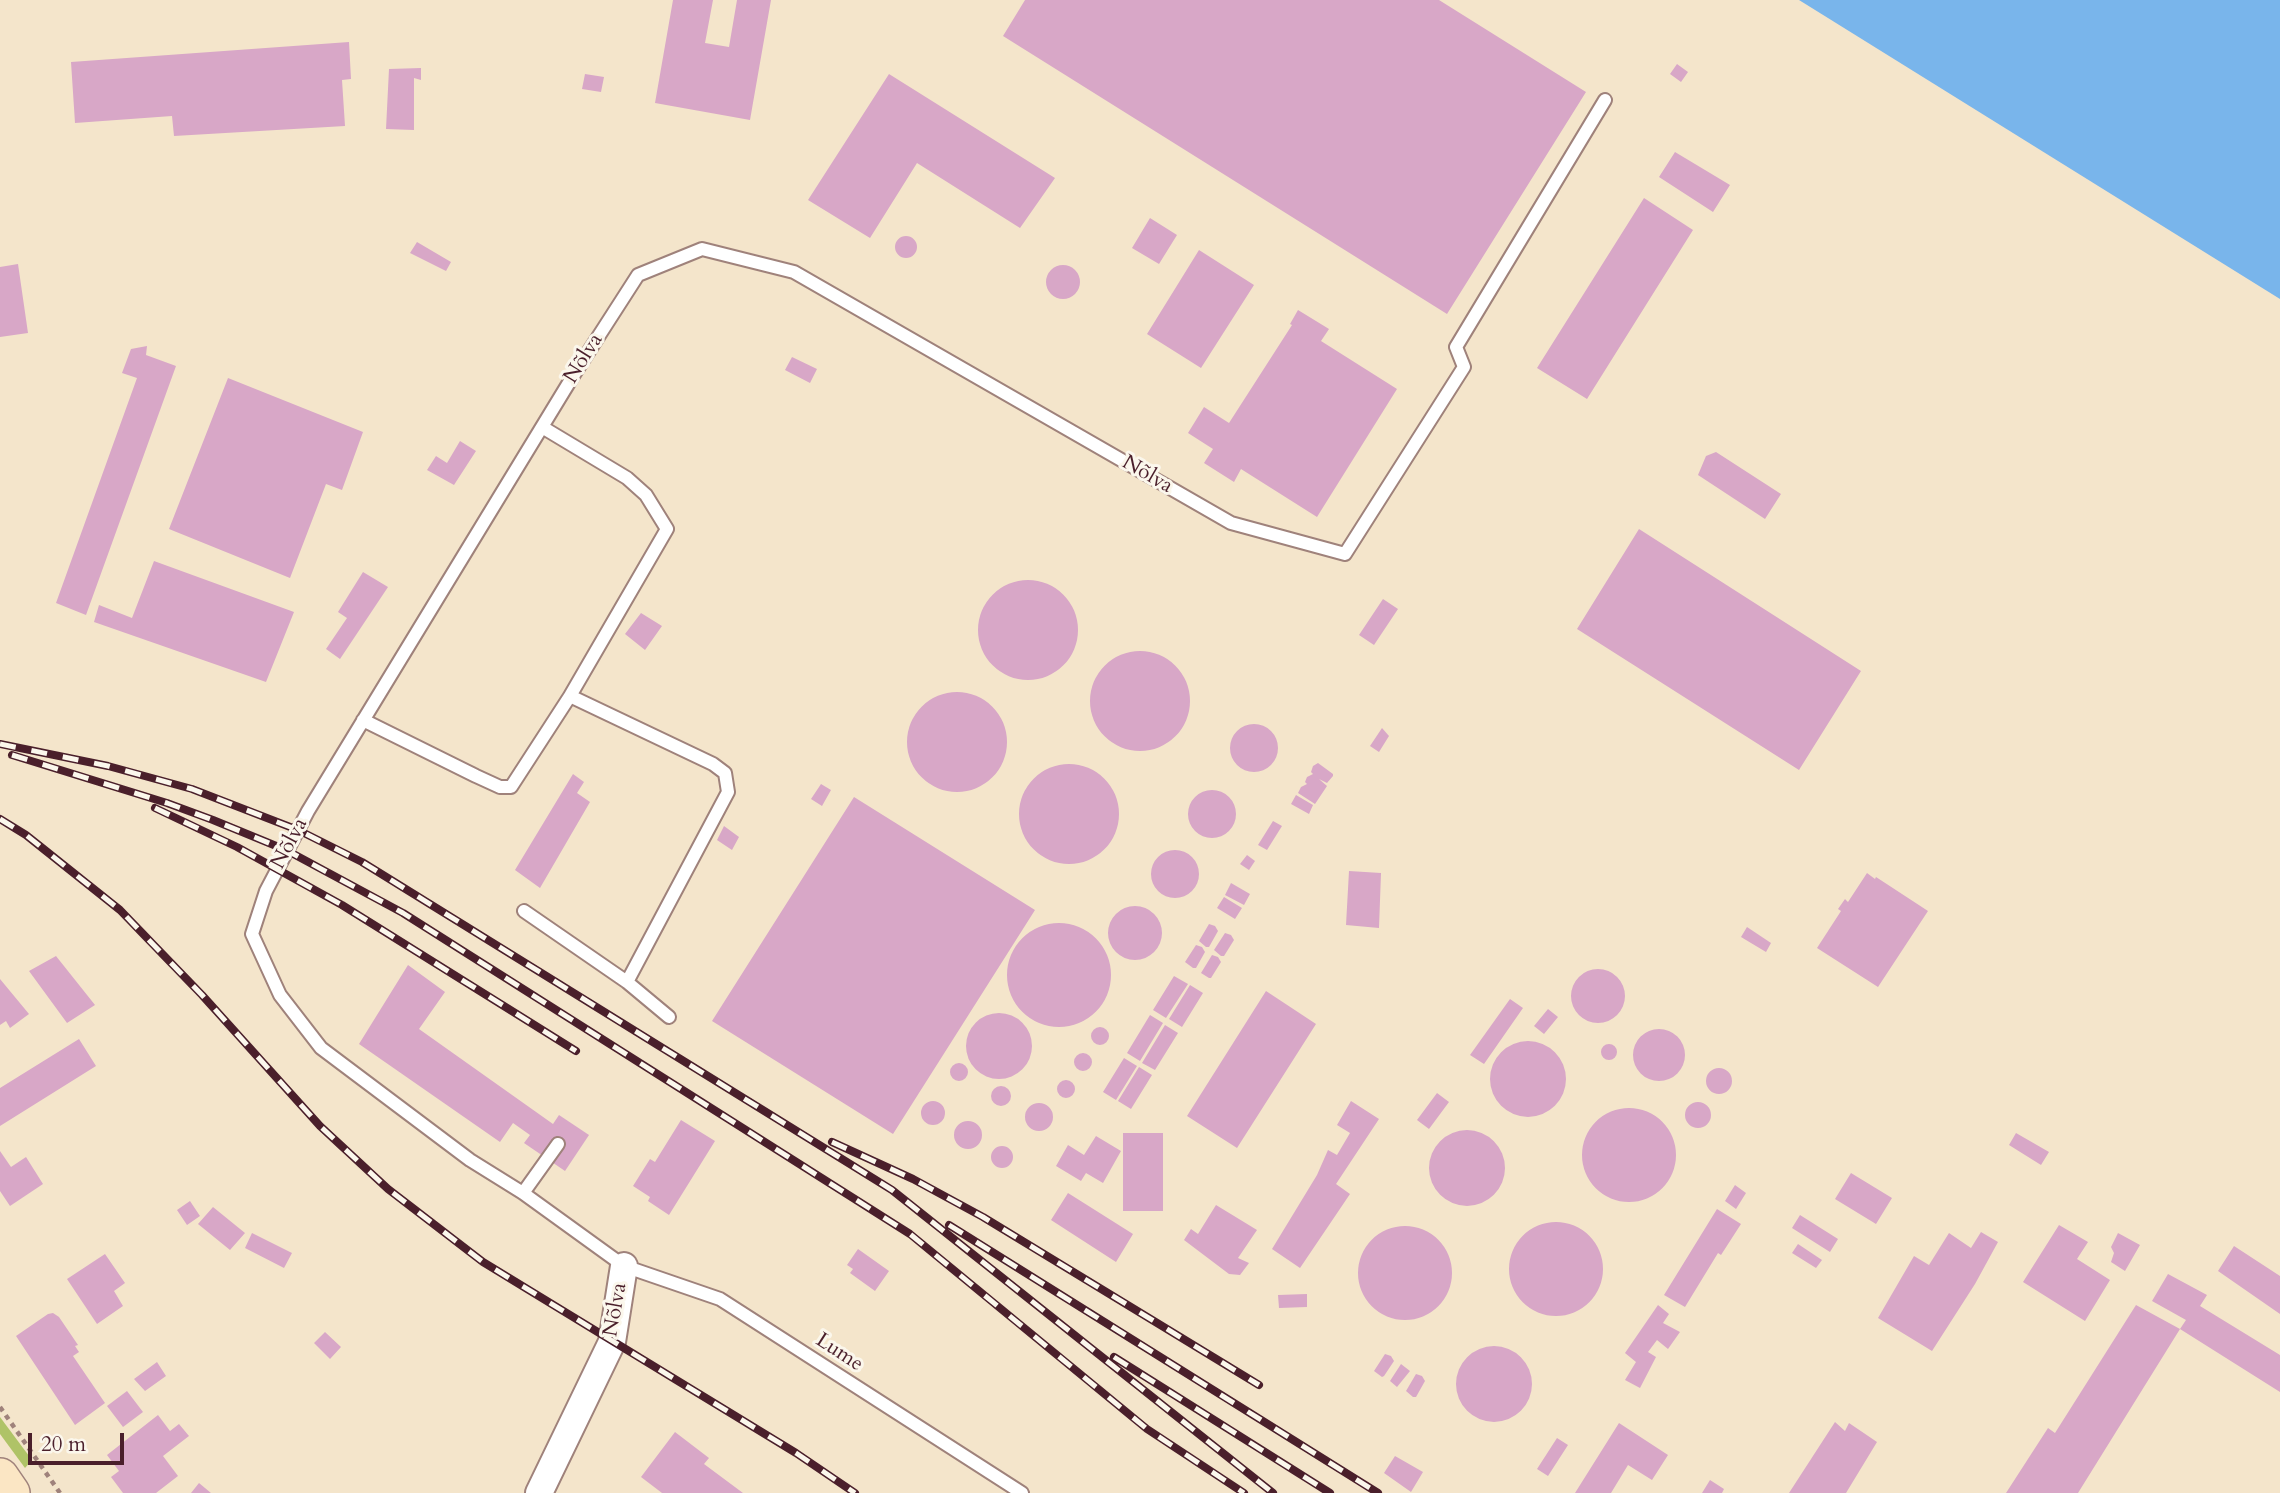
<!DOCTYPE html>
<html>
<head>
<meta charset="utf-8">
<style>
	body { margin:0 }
	#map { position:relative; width:2280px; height:1493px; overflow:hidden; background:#f4e5cb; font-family:Cardo,serif }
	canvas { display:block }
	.scale { position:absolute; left:28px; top:1433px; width:96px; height:32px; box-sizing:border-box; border:4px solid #4a1f2b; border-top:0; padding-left:9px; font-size:21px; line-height:24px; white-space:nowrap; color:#4a1f2b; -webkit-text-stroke:5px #fbf7ec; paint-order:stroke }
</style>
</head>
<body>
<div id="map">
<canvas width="2280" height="1493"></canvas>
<div class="scale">20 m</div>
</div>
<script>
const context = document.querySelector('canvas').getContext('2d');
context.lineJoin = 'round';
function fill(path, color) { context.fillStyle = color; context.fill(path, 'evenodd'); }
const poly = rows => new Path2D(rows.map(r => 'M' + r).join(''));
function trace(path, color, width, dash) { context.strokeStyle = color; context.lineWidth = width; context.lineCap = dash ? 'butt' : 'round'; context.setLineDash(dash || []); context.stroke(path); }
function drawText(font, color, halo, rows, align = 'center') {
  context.font = font + ' Cardo,serif'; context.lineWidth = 6; context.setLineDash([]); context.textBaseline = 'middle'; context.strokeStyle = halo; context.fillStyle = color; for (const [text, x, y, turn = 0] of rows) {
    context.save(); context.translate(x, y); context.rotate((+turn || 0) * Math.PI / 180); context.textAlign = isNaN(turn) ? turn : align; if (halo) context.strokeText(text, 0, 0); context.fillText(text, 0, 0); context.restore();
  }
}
const green = poly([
	[0,1417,32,1460,25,1468,0,1434]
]);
const water = poly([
	[1799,0,2280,0,2280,299]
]);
const building = poly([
	[673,0,713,0,705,43,729,47,737,0,771,0,750,120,655,103],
	[1025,0,1439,0,1586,92,1447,314,1003,36],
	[349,42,351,79,342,80,345,126,174,136,172,116,75,123,71,62],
	[1677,64,1688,72,1681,82,1670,74],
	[421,68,421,80,414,78,414,130,386,129,389,69],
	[585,74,604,77,601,92,582,89],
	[889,74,1055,178,1020,228,917,163,870,238,808,200],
	[1675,152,1730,185,1713,212,1659,177],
	[1644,198,1693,230,1587,399,1537,368],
	[1150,218,1177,235,1159,264,1132,248],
	'895 247a11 11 0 1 1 22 0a11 11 0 1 1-22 0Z',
	[417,242,451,262,446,271,410,253],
	[1199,250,1254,285,1201,368,1147,334],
	[18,264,28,333,0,337,0,267],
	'1046 282a17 17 0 1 1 34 0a17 17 0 1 1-34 0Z',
	[1298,310,1329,329,1321,341,1397,389,1317,517,1241,469,1234,482,1204,463,1213,449,1188,433,1204,407,1229,423,1292,325,1290,324],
	[147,346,146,355,176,366,86,615,56,603,137,378,122,373,131,349],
	[792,357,817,369,810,383,785,370],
	[228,378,363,432,342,490,326,484,290,578,169,529],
	[460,441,476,451,454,485,427,470,436,456,447,463],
	[1716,452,1781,494,1765,519,1698,475,1706,456],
	[1639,529,1861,671,1799,770,1577,629],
	[154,561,294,612,266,682,94,622,99,605,132,618],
	[363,572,388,587,340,659,326,649,347,618,338,612],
	'978 630a50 50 0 1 1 100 0a50 50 0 1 1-100 0Z',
	[1383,599,1398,609,1374,645,1359,635],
	[641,613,662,626,645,650,625,634],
	'1090 701a50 50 0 1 1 100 0a50 50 0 1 1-100 0Z',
	'907 742a50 50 0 1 1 100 0a50 50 0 1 1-100 0Z',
	'1230 748a24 24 0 1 1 48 0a24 24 0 1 1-48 0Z',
	[1382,728,1389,736,1379,752,1370,746],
	[1318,763,1333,774,1333,776,1327,783,1319,779,1327,786,1315,804,1298,793,1301,787,1307,784,1305,782,1307,777,1313,774,1311,772,1313,766],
	'1019 814a50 50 0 1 1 100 0a50 50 0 1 1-100 0Z',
	[573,774,584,782,577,793,590,802,540,888,515,870],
	[821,784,831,790,822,806,811,799],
	'1188 814a24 24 0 1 1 48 0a24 24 0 1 1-48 0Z',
	[1296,795,1313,805,1309,814,1291,804],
	[854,797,1035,910,893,1134,712,1021],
	[1273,821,1282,826,1267,850,1258,845],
	[724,826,739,837,732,850,717,840],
	'1151 874a24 24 0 1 1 48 0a24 24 0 1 1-48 0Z',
	[1247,855,1255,861,1249,870,1240,864],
	[1349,871,1381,873,1379,928,1346,925],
	[1867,873,1875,879,1876,877,1928,911,1878,987,1817,948,1841,911,1838,909,1845,899,1848,902],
	[1231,883,1250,894,1244,905,1225,895],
	[1224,897,1242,908,1235,919,1217,908],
	'1108 933a27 27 0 1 1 54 0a27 27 0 1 1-54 0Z',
	'1007 975a52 52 0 1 1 104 0a52 52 0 1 1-104 0Z',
	[1209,924,1215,926,1218,931,1209,947,1206,947,1199,941],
	[1747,927,1771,943,1766,952,1741,937],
	[1225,933,1231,935,1234,940,1224,956,1221,956,1214,950],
	[1196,945,1202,947,1205,952,1196,968,1193,968,1185,962],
	[1212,955,1218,957,1221,962,1211,978,1209,978,1201,973],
	[56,956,95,1005,67,1023,29,971],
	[408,965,445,992,419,1029,553,1124,559,1115,589,1135,565,1171,524,1143,530,1135,513,1123,500,1142,359,1044],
	'1571 996a27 27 0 1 1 54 0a27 27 0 1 1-54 0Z',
	[1174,976,1188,984,1166,1018,1153,1010],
	[0,979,29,1014,10,1028,6,1021,0,1025],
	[1190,985,1203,993,1182,1027,1169,1019],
	[1266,991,1316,1024,1237,1148,1187,1116],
	[1510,999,1523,1008,1484,1064,1470,1055],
	[1548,1009,1558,1017,1544,1034,1534,1026],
	'966 1046a33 33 0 1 1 66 0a33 33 0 1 1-66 0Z',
	[1150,1015,1163,1023,1140,1061,1127,1053],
	[1165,1025,1178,1033,1155,1070,1142,1063],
	'1091 1036a9 9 0 1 1 18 0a9 9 0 1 1-18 0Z',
	'1633 1055a26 26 0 1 1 52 0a26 26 0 1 1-52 0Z',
	[79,1039,96,1066,0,1126,0,1088],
	'1490 1079a38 38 0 1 1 76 0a38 38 0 1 1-76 0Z',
	'1601 1052a8 8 0 1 1 16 0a8 8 0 1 1-16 0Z',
	'1074 1062a9 9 0 1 1 18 0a9 9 0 1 1-18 0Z',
	[1124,1058,1137,1066,1116,1100,1103,1092],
	'950 1072a9 9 0 1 1 18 0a9 9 0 1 1-18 0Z',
	[1139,1067,1152,1075,1131,1109,1118,1101],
	'1706 1081a13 13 0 1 1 26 0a13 13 0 1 1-26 0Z',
	'1057 1089a9 9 0 1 1 18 0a9 9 0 1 1-18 0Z',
	'991 1096a10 10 0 1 1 20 0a10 10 0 1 1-20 0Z',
	[1437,1093,1449,1102,1429,1129,1417,1120],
	[1351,1101,1379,1119,1336,1184,1350,1194,1300,1268,1272,1249,1317,1175,1328,1150,1337,1155,1350,1133,1337,1125],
	'921 1113a12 12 0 1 1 24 0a12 12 0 1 1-24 0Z',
	'1685 1115a13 13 0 1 1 26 0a13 13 0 1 1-26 0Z',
	'1025 1117a14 14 0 1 1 28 0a14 14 0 1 1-28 0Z',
	'1582 1155a47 47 0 1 1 94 0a47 47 0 1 1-94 0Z',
	[681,1120,715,1141,669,1215,648,1201,650,1197,633,1186,650,1159,655,1162],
	'954 1135a14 14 0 1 1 28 0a14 14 0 1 1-28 0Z',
	'1429 1168a38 38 0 1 1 76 0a38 38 0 1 1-76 0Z',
	[1123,1133,1163,1133,1163,1211,1123,1211],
	[2016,1133,2049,1152,2041,1165,2009,1145],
	[1096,1136,1121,1151,1103,1183,1086,1173,1081,1181,1056,1166,1068,1145,1084,1155],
	'991 1157a11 11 0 1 1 22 0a11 11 0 1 1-22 0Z',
	[0,1151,11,1167,26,1157,43,1184,10,1206,0,1191],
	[1851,1173,1892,1198,1876,1224,1835,1199],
	[1735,1185,1746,1193,1736,1209,1725,1201],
	[1068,1193,1133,1234,1116,1262,1051,1220],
	[190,1201,200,1216,187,1225,177,1210],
	[1216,1205,1257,1230,1238,1258,1249,1263,1240,1275,1229,1274,1184,1240,1191,1229,1198,1234],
	[213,1207,245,1233,230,1250,198,1224],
	[1717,1209,1741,1224,1721,1255,1718,1253,1685,1307,1664,1295],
	[1800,1215,1838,1239,1830,1252,1792,1228],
	'1509 1269a47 47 0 1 1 94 0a47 47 0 1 1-94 0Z',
	[2059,1225,2088,1242,2077,1259,2110,1280,2085,1321,2023,1282],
	'1358 1273a47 47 0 1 1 94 0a47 47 0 1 1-94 0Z',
	[1981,1232,1998,1242,1975,1284,1932,1351,1878,1318,1914,1256,1929,1265,1949,1233,1971,1248],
	[252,1233,292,1253,284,1268,245,1248],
	[2118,1233,2140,1245,2125,1271,2111,1262,2114,1253,2111,1247],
	[1798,1244,1822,1260,1816,1268,1792,1253],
	[2234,1246,2280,1276,2280,1314,2218,1271],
	[858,1249,889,1271,875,1291,850,1273,853,1269,847,1265],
	[105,1254,125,1283,114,1291,123,1306,97,1324,67,1279],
	[2168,1274,2207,1295,2200,1306,2280,1355,2280,1392,2180,1329,2186,1320,2152,1301],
	[1307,1294,1307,1307,1279,1308,1278,1295],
	[1658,1305,1669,1314,1663,1323,1680,1332,1668,1349,1657,1340,1648,1352,1656,1357,1640,1388,1625,1380,1636,1362,1625,1353],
	[2136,1305,2180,1329,2078,1493,2006,1493,2048,1428,2055,1433],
	[53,1313,59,1317,78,1345,75,1346,79,1352,73,1356,105,1403,75,1425,16,1336,48,1314],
	[325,1332,341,1347,330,1359,314,1343],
	'1456 1384a38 38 0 1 1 76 0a38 38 0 1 1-76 0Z',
	[1385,1354,1391,1356,1394,1361,1384,1376,1382,1377,1374,1371],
	[157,1362,166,1376,145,1391,134,1379],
	[1401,1364,1410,1371,1397,1387,1390,1381],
	[1416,1374,1422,1376,1425,1381,1416,1397,1413,1397,1406,1391],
	[127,1391,143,1412,123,1427,107,1406],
	[158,1415,170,1431,179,1424,189,1436,163,1456,178,1476,156,1493,123,1493,111,1477,119,1471,107,1455],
	[1835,1422,1845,1431,1849,1423,1877,1442,1846,1493,1789,1493],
	[1619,1423,1668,1455,1652,1480,1628,1465,1611,1493,1575,1493],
	[675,1432,709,1458,704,1464,743,1493,662,1493,641,1477],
	[1557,1438,1568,1445,1548,1476,1537,1469],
	[1395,1456,1423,1472,1411,1492,1384,1473],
	[1710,1480,1724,1489,1722,1493,1702,1493],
	[199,1483,211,1493,191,1493]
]);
const path = poly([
	[0,1407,60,1493]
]);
const lane = poly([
	[542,427,627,478,646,495,667,529,570,696],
	[363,720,476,776,500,787,511,787,570,696,713,764,725,773,728,792,627,982,669,1017],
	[524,911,627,982],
	[523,1193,558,1144],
	[1022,1493,720,1299,624,1266,523,1193,470,1160,321,1048,280,995,252,934,266,891,308,811,573,376,638,275,702,249,794,272,1231,523,1345,554,1464,367,1456,347,1605,100]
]);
const street = poly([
	[539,1493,612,1342,624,1266]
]);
const secondary = poly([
	[0,1477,11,1493]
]);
const rail = poly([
	[0,744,108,766,192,789,298,830,362,862,892,1190,1273,1493],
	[12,755,167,803,213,820,286,850,403,913,910,1234,1147,1429,1244,1493],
	[155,808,237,847,342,905,576,1051],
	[0,819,26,835,120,910,202,995,320,1126,388,1189,483,1262,796,1453,855,1493],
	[832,1142,913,1179,983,1217,1259,1385],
	[949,1225,1378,1493],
	[1114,1357,1330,1493]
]);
const streetNames = [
	["Nõlva",584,359,-58],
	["Nõlva",1147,475,30],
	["Nõlva",290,844,-62],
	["Nõlva",616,1310,-80],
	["Lume",839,1353,33]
];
fill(green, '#afc367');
fill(water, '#79b5eb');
fill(building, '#d8a7c7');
trace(lane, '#9f827b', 16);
trace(street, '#9f827b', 30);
trace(secondary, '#9f827b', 40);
trace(path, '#9f827b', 4.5, [5, 5]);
trace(lane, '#fff', 12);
trace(street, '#fff', 26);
trace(secondary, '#fbe6c4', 37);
trace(rail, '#4a1f2b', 8);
trace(rail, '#fbf7ec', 5, [16]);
drawText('21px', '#4a1f2b', '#fbf7ec', streetNames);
</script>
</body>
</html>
